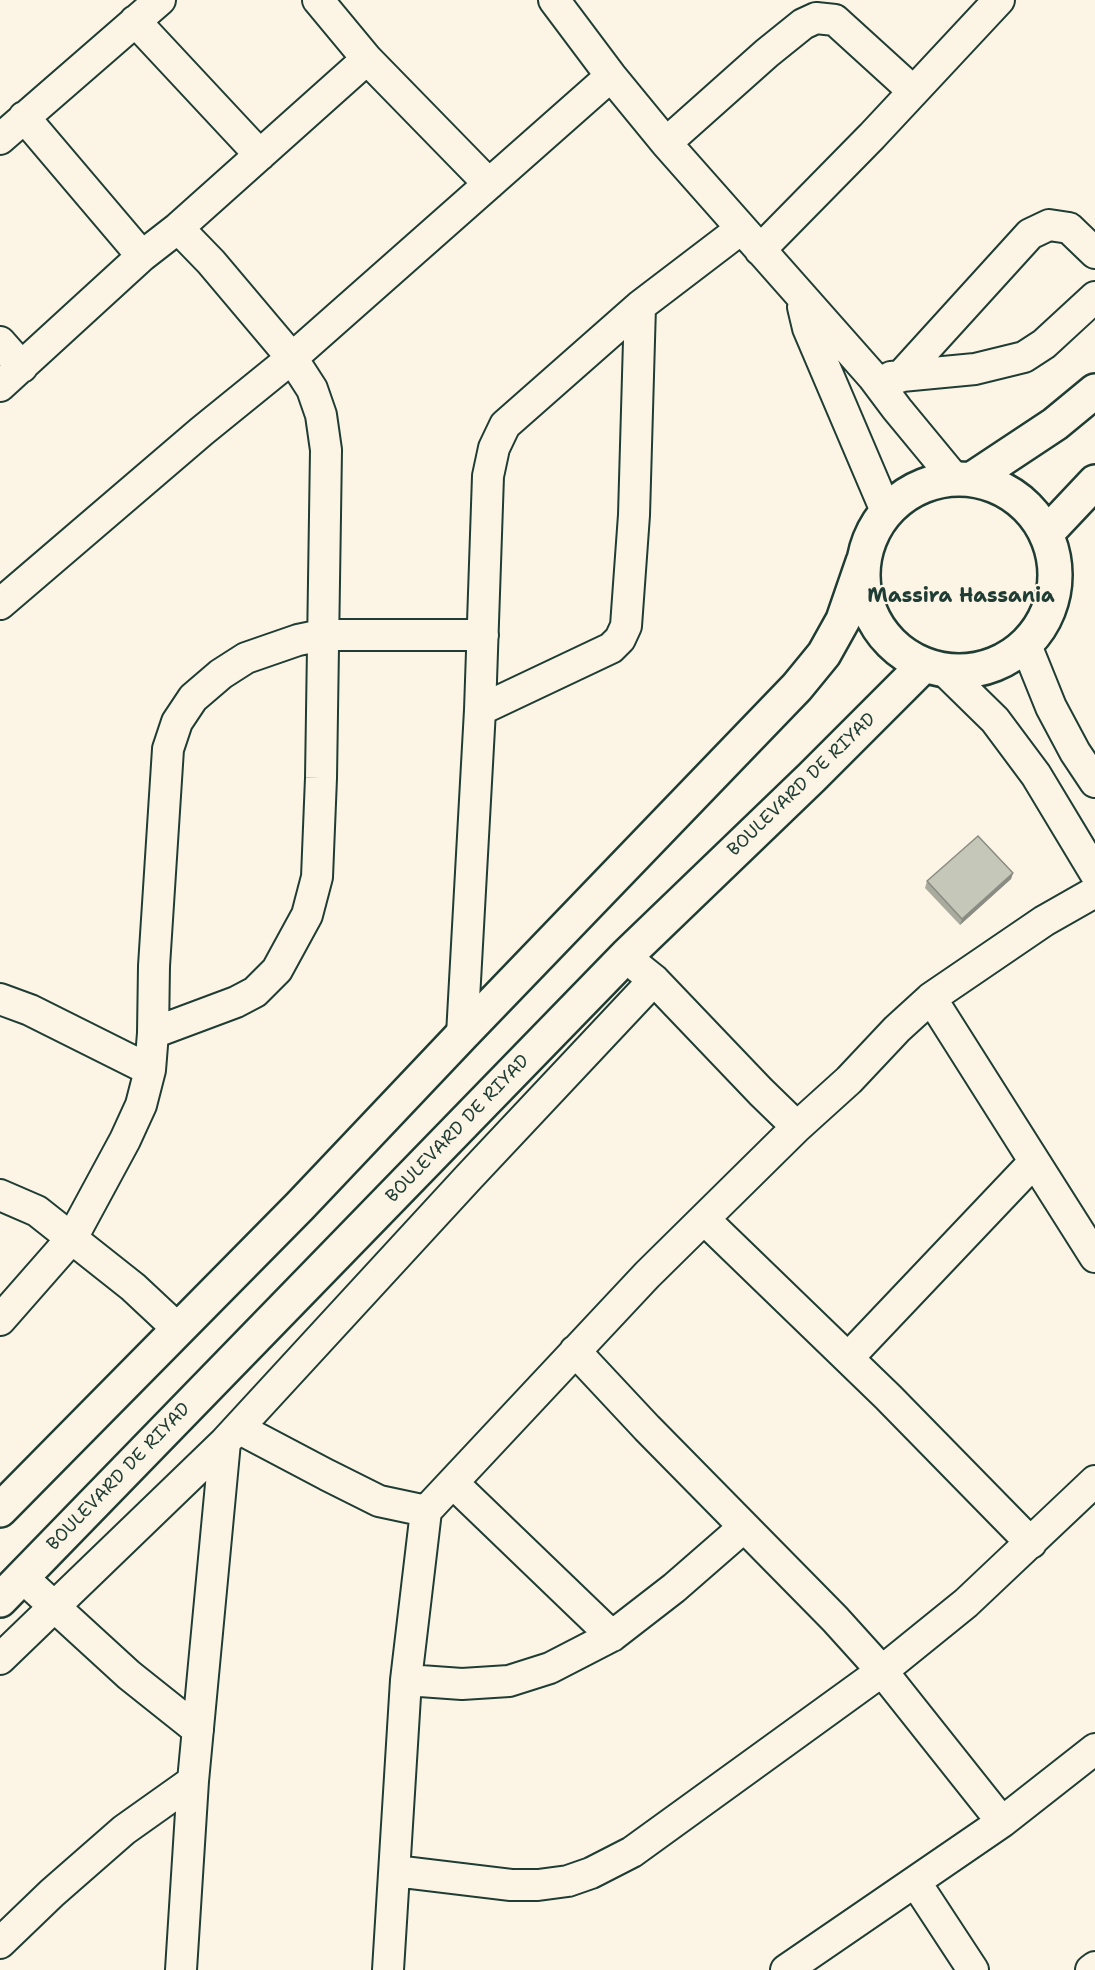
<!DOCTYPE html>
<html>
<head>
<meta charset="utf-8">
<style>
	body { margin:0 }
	canvas { display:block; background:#fcf5e5 }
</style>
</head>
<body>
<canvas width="1095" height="1970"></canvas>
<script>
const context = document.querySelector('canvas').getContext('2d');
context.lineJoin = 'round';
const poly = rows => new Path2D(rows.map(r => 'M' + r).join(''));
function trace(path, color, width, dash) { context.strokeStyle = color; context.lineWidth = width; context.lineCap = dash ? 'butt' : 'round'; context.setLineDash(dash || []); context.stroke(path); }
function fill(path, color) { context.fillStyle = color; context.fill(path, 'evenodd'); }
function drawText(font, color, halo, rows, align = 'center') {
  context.font = font + ' "Shantell Sans",sans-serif'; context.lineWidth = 4.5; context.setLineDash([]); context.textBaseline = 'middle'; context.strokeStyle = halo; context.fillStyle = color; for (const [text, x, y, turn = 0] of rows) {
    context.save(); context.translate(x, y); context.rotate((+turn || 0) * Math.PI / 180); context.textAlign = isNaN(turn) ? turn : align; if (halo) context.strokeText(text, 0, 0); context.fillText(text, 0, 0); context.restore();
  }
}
const minor = poly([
	[318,0,367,59,489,184],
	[554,0,611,76,666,143,873,377,897,409,954,478],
	[135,21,260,155],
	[24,117,142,256],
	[0,139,160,0],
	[666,143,767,53,803,24,816,18,835,20,913,91],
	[760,250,872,136,999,0],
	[803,307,808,328,886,511],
	[0,342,22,367],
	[891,377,975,369,1024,357,1044,344,1095,297],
	[900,377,1030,234,1049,225,1069,228,1095,253],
	[0,386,142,256,178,228,367,59],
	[0,604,202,431,292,358,611,76],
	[1026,645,1051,707,1075,752,1095,782],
	[945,671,995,720,1036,775,1095,873],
	[480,710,611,648,620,639,626,626,634,515,640,306],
	[639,968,654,980,761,1092,797,1127,849,1080,897,1029,931,998,1044,921,1095,892],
	[931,998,1095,1257],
	[0,999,30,1010,150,1070],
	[153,1033,236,1002,255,992,277,970,307,915,317,877,321,778,326,450,321,415,312,389,292,358,211,262,178,228],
	[462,1035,480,710,488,476,494,448,505,425,640,306,741,229],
	[0,1195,37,1211,133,1287,179,1330],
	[704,1219,888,1397,1031,1543],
	[0,1320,72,1238,125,1140,141,1105,150,1070,153,1033,154,966,168,749,177,722,193,698,221,674,246,658,298,640,322,635,483,635],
	[575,1351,647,1428,835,1619,882,1671,1002,1822],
	[848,1358,1034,1162],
	[238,1428,327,1475,379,1501,426,1511],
	[453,1483,612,1636],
	[22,1577,129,1675,198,1730],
	[0,1659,225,1442,468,1178,654,980],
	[406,1680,462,1684,509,1681,550,1668,612,1636,674,1588,744,1527],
	[395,1871,511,1885,538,1885,568,1881,591,1873,632,1852,882,1671,966,1603,1095,1481],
	[916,1883,973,1970],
	[0,1943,52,1893,124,1830,193,1781],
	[181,1970,193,1781,225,1442],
	[388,1970,406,1680,426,1511,647,1275,797,1127],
	[786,1970,1002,1822,1095,1749],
	[1091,1970,1095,1967]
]);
const major = poly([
	'863 575a96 96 0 1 1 192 0a96 96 0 1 1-192 0Z',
	[972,479,1055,424,1095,391],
	[1046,534,1095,482],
	[0,1510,300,1206,462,1035,797,687,824,654,843,620,863,562],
	[0,1600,626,956,812,777,924,665]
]);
const wall = poly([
	[1013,873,1011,879,960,925,925,888,927,881]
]);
const shadedWall = poly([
	[1013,873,1011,879,960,925,962,919]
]);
const building = poly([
	[978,836,1013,873,962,919,927,881,978,836]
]);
const streetNames = [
	["BOULEVARD DE RIYAD",802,785,-44],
	["BOULEVARD DE RIYAD",458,1129,-46],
	["BOULEVARD DE RIYAD",119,1477,-46]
];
const neighbourhoodNames = [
	["Massira Hassania",961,597]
];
trace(minor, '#1f3d34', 34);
trace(major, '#1f3d34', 38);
trace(minor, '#fcf5e5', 30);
trace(major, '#fcf5e5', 33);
fill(wall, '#a9ab9f');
fill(shadedWall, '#8a8b82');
fill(building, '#c5c7b9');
trace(building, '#8a8b82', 1.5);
drawText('18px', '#1f3d34', '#fcf5e5', streetNames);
drawText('bold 20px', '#1f3d34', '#fcf5e5', neighbourhoodNames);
</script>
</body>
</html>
